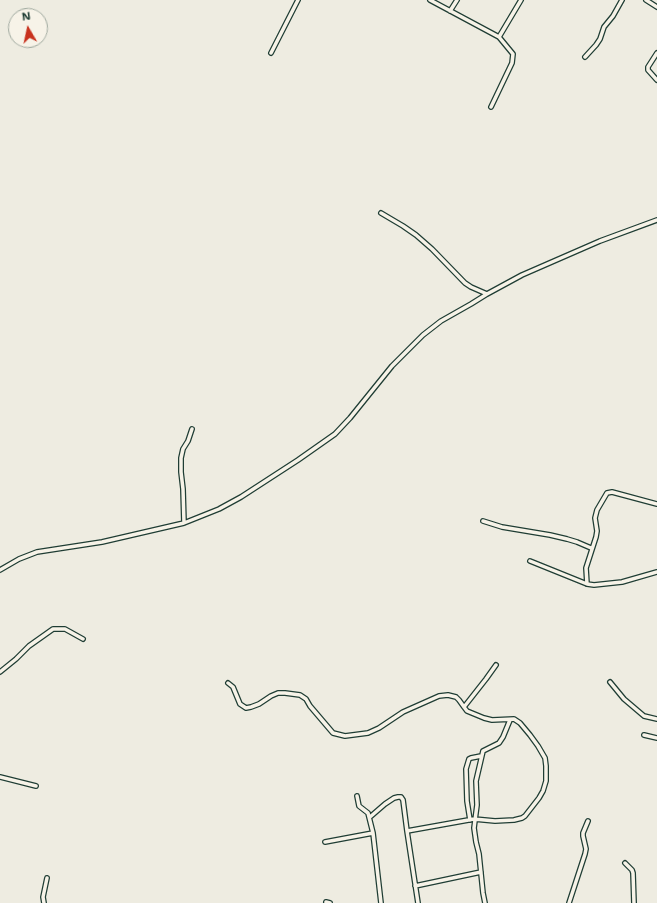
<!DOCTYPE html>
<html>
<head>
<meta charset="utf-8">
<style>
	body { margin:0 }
	#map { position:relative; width:657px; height:903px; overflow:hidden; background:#eeece1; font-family:"Shantell Sans",sans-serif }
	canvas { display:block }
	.north { position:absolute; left:8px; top:8px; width:40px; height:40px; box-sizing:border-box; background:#f7f3e8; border:1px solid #a1aaa0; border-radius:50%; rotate:351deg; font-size:11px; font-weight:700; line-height:16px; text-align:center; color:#1f3d34 }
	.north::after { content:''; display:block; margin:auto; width:14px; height:18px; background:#c8321e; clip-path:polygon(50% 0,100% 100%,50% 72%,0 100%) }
</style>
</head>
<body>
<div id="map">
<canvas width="657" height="903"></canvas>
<div class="north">N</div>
</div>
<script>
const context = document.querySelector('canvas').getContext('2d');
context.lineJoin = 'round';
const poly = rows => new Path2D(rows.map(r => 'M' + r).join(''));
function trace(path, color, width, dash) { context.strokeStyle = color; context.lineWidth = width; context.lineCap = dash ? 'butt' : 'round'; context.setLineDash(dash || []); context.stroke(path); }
const street = poly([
	[430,0,499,37,521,0],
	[646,0,657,7],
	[450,11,457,0],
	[271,53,298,0],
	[657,53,648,67,648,70,657,80],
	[585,57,596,45,600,39,604,27,613,16,622,0],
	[491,107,512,63,513,54,499,37],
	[381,213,403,226,416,235,432,249,465,283,471,287,487,294],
	[483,521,502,527,550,535,567,539,577,542,591,548],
	[184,523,183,489,181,472,181,458,183,449,188,441,192,429],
	[530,561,587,584,594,585,622,582,657,572],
	[0,570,19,559,37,552,102,542,184,523,219,509,241,497,298,460,335,434,350,418,392,366,423,335,441,321,471,304,487,294,522,275,600,241,657,220],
	[587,584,586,568,596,537,597,531,595,518,597,510,607,493,612,492,657,504],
	[0,672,16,659,29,646,53,629,65,629,83,639],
	[610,682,624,699,644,716,657,719],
	[228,683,233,687,240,704,246,708,251,707,259,704,271,696,278,693,285,693,300,695,306,699,310,706,333,733,345,736,368,733,379,728,403,712,439,696,448,695,456,697,459,700,464,707,467,711,484,718,492,720,514,719,520,723,530,735,538,746,545,758,546,766,546,781,543,791,539,798,525,816,522,818,514,820,495,821,474,819,407,831],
	[464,707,486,679,496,665],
	[644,735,657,738],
	[0,777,36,786],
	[357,796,359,806,368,813,373,833,381,903],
	[370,817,385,804,394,798,398,797,401,797,403,800,407,831,418,903],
	[470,820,467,801,466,769,469,759,471,758,481,756],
	[325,842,373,833],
	[625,863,632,870,633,873,634,903],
	[415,886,481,872],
	[326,902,330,903],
	[44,903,43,897,47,878],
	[485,903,483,893,479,854,476,842,474,828,477,805,476,781,483,751,499,743,503,737,510,720],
	[569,903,585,854,586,849,583,836,583,833,588,821]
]);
trace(street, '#1f3d34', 6);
trace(street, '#f7f3e8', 3.5);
</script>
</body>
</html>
